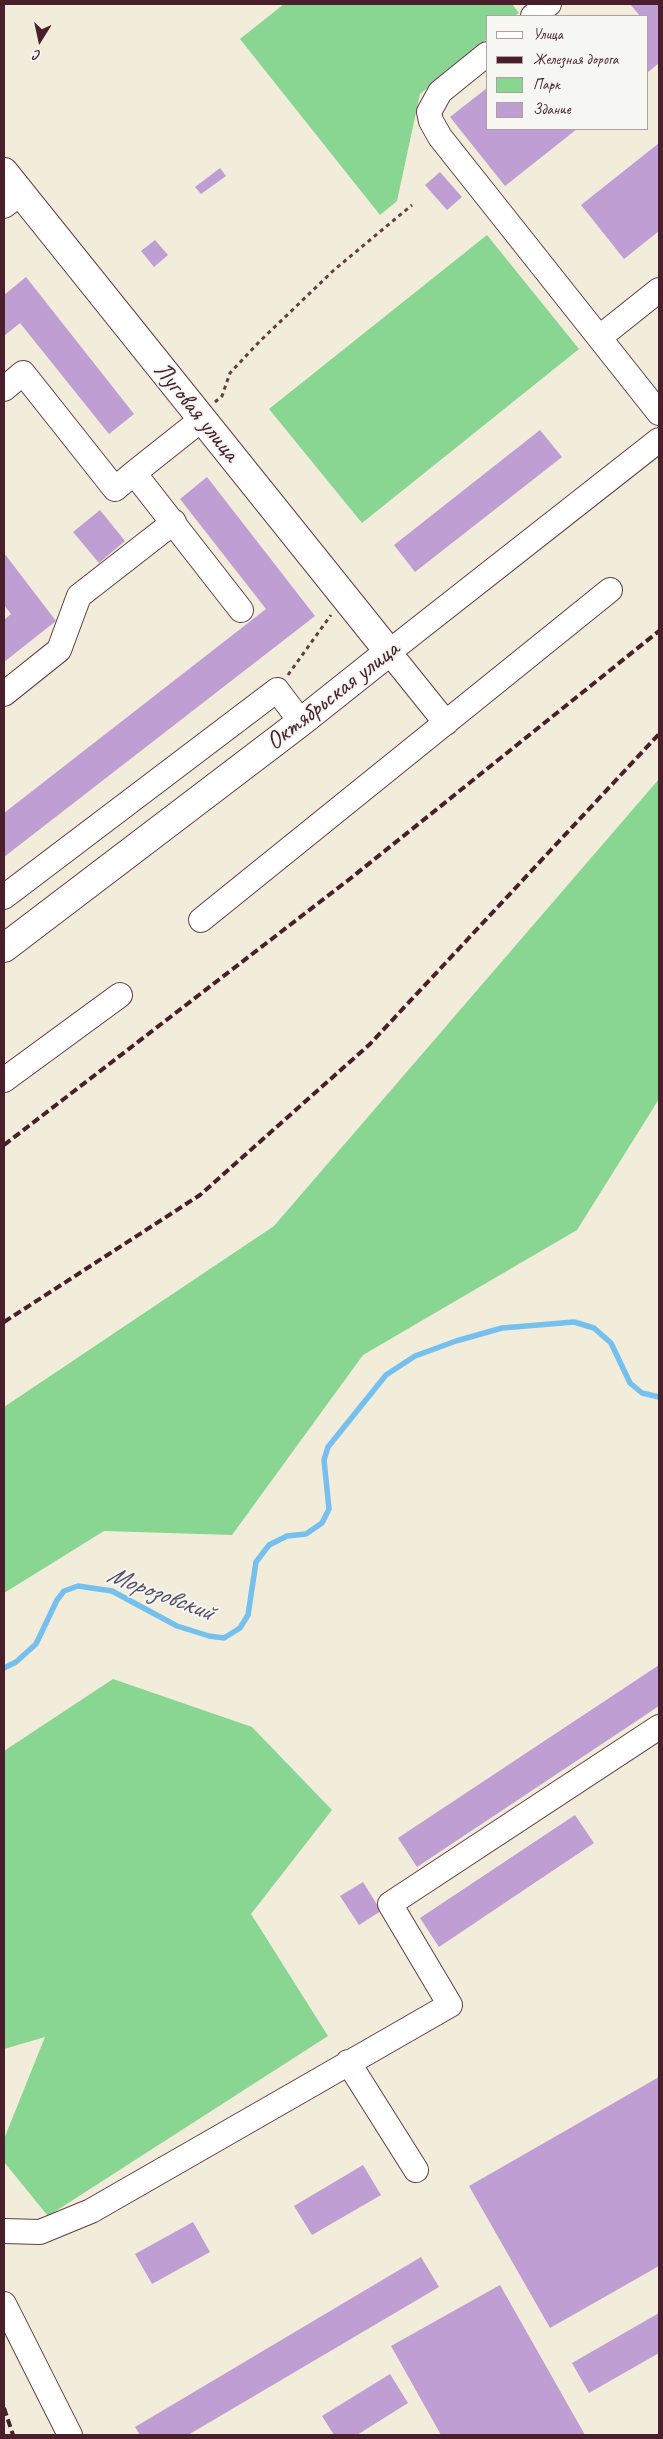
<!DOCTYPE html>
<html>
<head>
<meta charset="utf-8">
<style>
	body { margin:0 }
	#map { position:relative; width:663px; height:2439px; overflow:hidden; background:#f2ecda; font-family:Caveat,sans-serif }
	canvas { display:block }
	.frame { position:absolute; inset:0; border:5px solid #4a1f2b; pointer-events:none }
	.legend { position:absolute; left:486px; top:15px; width:162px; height:115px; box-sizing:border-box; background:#f6f6f2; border:1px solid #b1a0a2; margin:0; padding:6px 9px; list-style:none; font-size:15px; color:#4a1f2b }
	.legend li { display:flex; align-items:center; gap:10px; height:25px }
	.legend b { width:25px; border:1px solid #b1a0a2 }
	.north { position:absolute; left:15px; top:15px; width:50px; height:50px; -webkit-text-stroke:4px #f6f6f2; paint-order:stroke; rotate:190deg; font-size:14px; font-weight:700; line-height:20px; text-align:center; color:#4a1f2b }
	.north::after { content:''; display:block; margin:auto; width:18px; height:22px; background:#4a1f2b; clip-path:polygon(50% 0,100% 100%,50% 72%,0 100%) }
</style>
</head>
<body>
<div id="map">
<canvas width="663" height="2439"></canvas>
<div class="frame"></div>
<ul class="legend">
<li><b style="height:6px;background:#fff"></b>Улица</li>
<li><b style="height:6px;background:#4a1f2b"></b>Железная дорога</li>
<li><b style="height:14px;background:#89d592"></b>Парк</li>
<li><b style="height:14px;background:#bf9ed3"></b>Здание</li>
</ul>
<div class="north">С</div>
</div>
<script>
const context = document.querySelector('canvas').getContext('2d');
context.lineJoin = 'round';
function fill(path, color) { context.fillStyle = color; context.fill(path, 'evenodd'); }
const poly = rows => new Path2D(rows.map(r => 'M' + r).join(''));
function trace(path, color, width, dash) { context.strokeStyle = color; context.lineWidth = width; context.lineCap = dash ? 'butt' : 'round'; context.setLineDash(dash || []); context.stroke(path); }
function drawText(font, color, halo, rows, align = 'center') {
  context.font = font + ' Caveat,sans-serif'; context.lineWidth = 4; context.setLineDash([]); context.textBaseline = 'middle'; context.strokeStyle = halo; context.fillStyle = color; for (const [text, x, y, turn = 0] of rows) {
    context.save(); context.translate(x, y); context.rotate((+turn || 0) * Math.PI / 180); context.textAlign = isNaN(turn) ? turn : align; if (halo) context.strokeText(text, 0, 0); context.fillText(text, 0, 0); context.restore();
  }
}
const green = poly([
	[284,4,512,4,519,13,514,16,487,16,487,39,420,94,397,201,380,215,240,39],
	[487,235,579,349,362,523,269,409],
	[659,779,659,1099,577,1230,363,1355,232,1535,104,1531,4,1593,4,1407,274,1226],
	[113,1679,252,1727,332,1810,251,1914,328,2036,48,2216,4,2162,4,2139,45,2037,4,2049,4,1751]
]);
const stream = poly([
	[4,1668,16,1662,36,1644,57,1600,64,1591,78,1586,112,1591,177,1626,209,1636,224,1638,240,1628,248,1615,256,1562,269,1545,287,1536,306,1534,322,1523,329,1509,324,1460,328,1447,386,1375,415,1356,456,1341,502,1328,574,1322,594,1328,611,1343,630,1383,642,1393,659,1397]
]);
const building = poly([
	[630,4,659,4,659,63,647,73,647,16,640,16],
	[487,88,487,129,577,129,505,186,450,117],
	[659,143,659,231,624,259,581,205],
	[220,168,226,176,201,194,195,187],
	[440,172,462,197,447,210,425,185],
	[155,240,168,255,154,267,141,251],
	[26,277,134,414,109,434,20,323,4,336,4,295],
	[540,430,562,457,415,572,394,545],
	[207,477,315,616,4,857,4,813,266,609,180,499],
	[100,510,125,541,99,563,73,532],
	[4,553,56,621,4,662,4,620,11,614,4,605],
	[659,1665,659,1706,417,1867,398,1838],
	[575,1815,594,1843,439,1947,420,1918],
	[363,1882,381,1911,359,1925,340,1896],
	[659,2077,659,2266,550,2328,469,2186],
	[363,2165,381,2195,312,2235,294,2206],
	[193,2222,210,2252,152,2284,135,2254],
	[421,2257,439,2287,188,2435,140,2435,135,2427],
	[500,2285,585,2435,441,2435,391,2346],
	[659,2313,659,2353,589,2393,572,2363],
	[390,2374,408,2403,357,2435,334,2435,322,2416]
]);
const path = poly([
	[215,402,222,396,230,373,259,342,334,270,412,205],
	[288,675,331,615]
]);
const minor = poly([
	[533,16,549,4],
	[487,54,440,92,429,112,431,121,440,137,659,413],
	[4,206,21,193],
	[600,337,659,290],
	[4,389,23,373,115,489,134,473],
	[202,419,134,473,241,610],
	[4,694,59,650,79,596,174,522],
	[446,723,389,652,659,440],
	[4,897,277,690,301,722],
	[201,920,610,590],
	[4,1080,120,995],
	[348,2062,416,2170],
	[4,2231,40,2232,91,2211,450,2005,390,1904,659,1727],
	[4,2304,70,2435]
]);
const major = poly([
	[4,172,389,652,301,722,4,948]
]);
const rail = poly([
	[4,1145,351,878,659,631],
	[4,1322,200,1195,370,1044,659,734],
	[4,2408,13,2435]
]);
const streetNames = [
	["Луговая улица",196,412,51],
	["Октябрьская улица",333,696,-38]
];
const waterNames = [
	["Морозовский",160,1594,21]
];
fill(green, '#89d592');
trace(stream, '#76c0ef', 5.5);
fill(building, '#bf9ed3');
trace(minor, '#633e45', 26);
trace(major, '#633e45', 30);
trace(path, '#633e45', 3, [4, 4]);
trace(minor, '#fff', 24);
trace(major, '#fff', 28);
trace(rail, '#4a1f2b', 4, [8, 4]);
drawText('25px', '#4a1f2b', '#f6f6f2', streetNames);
drawText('italic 26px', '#574f66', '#f6f6f2', waterNames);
</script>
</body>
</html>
